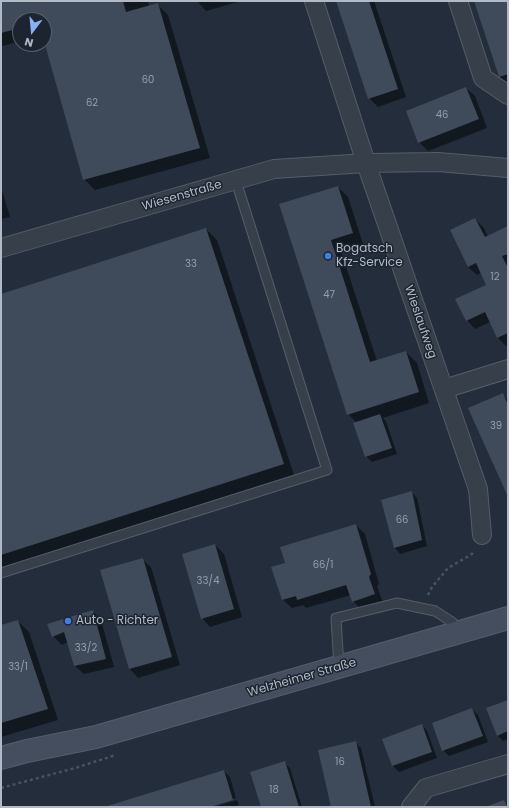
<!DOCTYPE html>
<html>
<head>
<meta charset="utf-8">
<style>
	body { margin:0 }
	#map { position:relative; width:509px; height:808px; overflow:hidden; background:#232d3b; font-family:Poppins,sans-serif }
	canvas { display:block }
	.frame { position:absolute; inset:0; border:2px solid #b2bac7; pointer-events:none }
	.north { position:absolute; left:12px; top:12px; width:40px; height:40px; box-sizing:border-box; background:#1c2430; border:1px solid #58606c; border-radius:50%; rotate:196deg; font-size:11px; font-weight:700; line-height:16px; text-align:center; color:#b2bac7 }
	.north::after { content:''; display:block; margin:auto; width:14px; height:18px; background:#88b1f5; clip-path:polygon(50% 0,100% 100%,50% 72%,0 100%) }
</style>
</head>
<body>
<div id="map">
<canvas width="509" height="808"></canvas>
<div class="frame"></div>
<div class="north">N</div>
</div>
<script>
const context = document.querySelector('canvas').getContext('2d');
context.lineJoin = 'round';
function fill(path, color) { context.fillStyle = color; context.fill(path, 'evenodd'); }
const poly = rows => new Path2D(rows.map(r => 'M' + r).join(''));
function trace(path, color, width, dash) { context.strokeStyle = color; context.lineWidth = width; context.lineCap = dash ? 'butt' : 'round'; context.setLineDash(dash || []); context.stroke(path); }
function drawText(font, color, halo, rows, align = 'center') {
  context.font = font + ' Poppins,sans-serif'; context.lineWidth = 3; context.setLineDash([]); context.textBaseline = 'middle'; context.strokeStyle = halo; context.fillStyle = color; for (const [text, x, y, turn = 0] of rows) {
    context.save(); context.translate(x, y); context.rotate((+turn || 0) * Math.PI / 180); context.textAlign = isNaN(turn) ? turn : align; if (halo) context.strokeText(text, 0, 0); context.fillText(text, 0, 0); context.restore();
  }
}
const shadow = poly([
	[1,1,148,1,149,6,157,4,168,15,210,158,95,190,84,179,44,37,44,20,20,20,20,41,3,46,1,44],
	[197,1,241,1,206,11],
	[337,1,374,1,406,97,378,107,369,98],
	[475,1,508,1,508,85,499,77],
	[466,88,475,96,487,128,428,151,419,142],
	[1,187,10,217,1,219],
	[338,187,348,197,363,244,341,251,377,361,406,352,417,363,429,403,383,418,386,421,397,454,372,462,366,456,357,423,348,414,281,205],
	[475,219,484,228,488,237,508,227,508,345,506,346,498,338,490,322,475,329,467,320,487,286,481,273,477,275,468,267],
	[206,229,217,240,294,475,1,569,1,295],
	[502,394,508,400,508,495],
	[412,492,417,498,427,546,400,554,395,548,382,501],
	[356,525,365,534,379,584,377,586,383,603,362,610,353,601,351,595,306,608,303,605,292,608,283,600,272,568,286,563],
	[215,545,224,554,242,617,210,627,202,618],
	[142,559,151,567,180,665,138,678,130,669,101,571],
	[93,611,101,620,114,667,84,674,75,666,68,642,62,645,53,636],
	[18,621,29,632,58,720,1,737,1,626],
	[508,701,508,739,503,741,497,735],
	[472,709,478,715,488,742,449,756,443,750],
	[422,725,427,731,437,758,399,772,393,766,383,739],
	[355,742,361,748,375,807,332,807],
	[284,763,290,768,302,807,262,807],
	[224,771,230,777,236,798,206,807,106,807],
	[237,800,239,805,234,807,213,807]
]);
const building = poly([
	[1,1,123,1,126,12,158,3,200,148,83,180,44,41,44,20,20,20,20,28,1,33],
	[336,1,369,1,398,89,368,99],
	[474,1,508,1,508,74,499,77],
	[466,87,479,119,418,143,406,111],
	[338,186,353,233,331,240,370,362,406,351,419,392,347,415,279,204],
	[475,218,485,237,508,226,508,254,502,256,508,268,508,333,497,338,485,312,466,321,455,299,486,285,476,263,468,267,450,230],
	[206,228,284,464,1,555,1,294],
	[503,393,508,405,508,497,468,408],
	[380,414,392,448,365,457,353,423],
	[412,491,422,540,394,548,381,500],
	[356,524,371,574,369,577,375,594,352,602,346,585,297,600,296,596,282,600,271,567,285,563,280,547],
	[215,544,234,609,201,619,182,554],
	[143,558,172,657,129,669,100,570],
	[93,610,106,659,74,666,64,632,52,637,47,624],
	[18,620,48,709,1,723,1,625],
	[508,700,508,731,497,736,486,708],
	[472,708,483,736,442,751,432,723],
	[422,724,432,752,392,766,382,739],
	[356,741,371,807,331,807,318,750],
	[285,761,299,807,261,807,250,772],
	[224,770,233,800,210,807,104,807],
	[504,800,507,807,485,807]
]);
const path = poly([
	[428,595,432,587,448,568,472,554,473,551],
	[1,788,75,768,116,755]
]);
const service = poly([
	[1,573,327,470,236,181],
	[339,667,336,618,397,603,435,611,452,622,460,632]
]);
const minor = poly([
	[314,1,366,163,478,489,482,535],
	[458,1,483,78,508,95],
	[1,248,274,169,366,163,438,162,508,168],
	[444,389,508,369],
	[411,807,426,788,508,764]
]);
const secondary = poly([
	[1,758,27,751,96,737,508,618]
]);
const markers = [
	[328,256,4,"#3f7fe0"],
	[68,621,4,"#3f7fe0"]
];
const numberNames = [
	["60",148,80],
	["62",92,103],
	["46",442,115],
	["33",191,264],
	["12",495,277],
	["47",329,295],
	["39",496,426],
	["66",402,520],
	["66/1",323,565],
	["33/4",208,581],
	["33/2",86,648],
	["33/1",18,667],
	["16",340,762],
	["18",274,790]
];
const streetNames = [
	["Wiesenstraße",182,196,-16],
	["Wieslaufweg",420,322,71],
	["Welzheimer Straße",302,678,-16]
];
const poiNames = [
	["Bogatsch",336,249],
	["Kfz-Service",336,263],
	["Auto - Richter",76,621]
];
fill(shadow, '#0007');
fill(building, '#3f4b5a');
trace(service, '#555d69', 11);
trace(minor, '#555d69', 20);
trace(secondary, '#555d69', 24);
trace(path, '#435659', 2.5, [3, 3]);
trace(service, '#373f4b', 9);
trace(minor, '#373f4b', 18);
trace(secondary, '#454e5e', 22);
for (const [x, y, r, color] of markers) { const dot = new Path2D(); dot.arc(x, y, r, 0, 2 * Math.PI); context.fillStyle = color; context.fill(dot); trace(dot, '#1c2430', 1.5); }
drawText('10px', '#959eac', null, numberNames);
drawText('12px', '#b2bac7', '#1c2430', streetNames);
drawText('12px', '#b2bac7', '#1c2430', poiNames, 'left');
</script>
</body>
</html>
